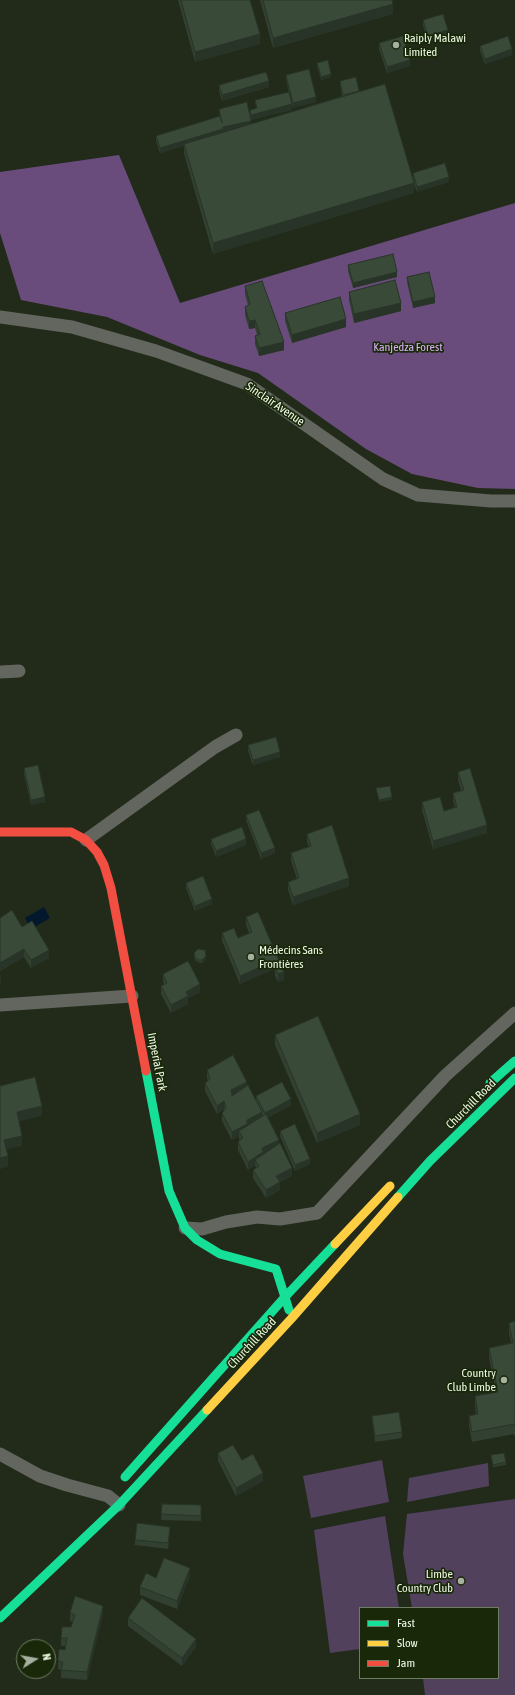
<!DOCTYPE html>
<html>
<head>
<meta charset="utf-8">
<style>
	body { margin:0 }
	#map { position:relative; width:515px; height:1695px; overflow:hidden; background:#222b1a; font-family:"Asap Condensed",sans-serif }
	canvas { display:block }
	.legend { position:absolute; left:359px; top:1607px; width:140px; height:72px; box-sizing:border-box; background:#192809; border:1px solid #6e7c61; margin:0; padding:5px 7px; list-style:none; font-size:12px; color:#eef9e6 }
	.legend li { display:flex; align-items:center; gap:8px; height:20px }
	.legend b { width:20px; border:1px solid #6e7c61 }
	.north { position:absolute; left:16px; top:1639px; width:40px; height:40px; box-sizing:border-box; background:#192809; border:1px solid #6e7c61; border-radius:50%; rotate:79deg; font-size:11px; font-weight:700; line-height:16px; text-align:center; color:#eef9e6 }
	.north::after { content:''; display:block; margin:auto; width:14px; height:18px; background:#a7b19f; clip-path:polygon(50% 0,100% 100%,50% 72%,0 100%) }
</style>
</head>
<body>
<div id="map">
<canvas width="515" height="1695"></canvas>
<ul class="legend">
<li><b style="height:5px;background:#16e098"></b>Fast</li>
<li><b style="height:5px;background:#ffcf43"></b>Slow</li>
<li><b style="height:5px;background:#f24e42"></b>Jam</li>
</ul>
<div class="north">N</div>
</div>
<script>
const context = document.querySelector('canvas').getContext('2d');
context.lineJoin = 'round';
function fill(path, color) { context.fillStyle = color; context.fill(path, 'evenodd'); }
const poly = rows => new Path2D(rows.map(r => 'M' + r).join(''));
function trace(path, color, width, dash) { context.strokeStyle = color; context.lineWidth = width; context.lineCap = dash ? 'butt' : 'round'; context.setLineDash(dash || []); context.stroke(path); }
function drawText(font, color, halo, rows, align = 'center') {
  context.font = font + ' "Asap Condensed",sans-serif'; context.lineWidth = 3.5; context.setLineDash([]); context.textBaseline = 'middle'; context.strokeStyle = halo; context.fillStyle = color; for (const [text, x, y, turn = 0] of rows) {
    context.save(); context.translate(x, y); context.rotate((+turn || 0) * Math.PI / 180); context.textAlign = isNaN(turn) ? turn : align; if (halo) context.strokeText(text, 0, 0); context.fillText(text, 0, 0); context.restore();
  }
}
const green = poly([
	[382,1460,389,1502,311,1518,303,1476],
	[488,1463,489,1486,407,1502,409,1478],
	[515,1499,515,1695,425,1695,423,1678,498,1678,498,1608,412,1608,403,1554,407,1514],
	[385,1516,399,1608,360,1608,360,1649,330,1653,314,1530]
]);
const forest = poly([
	[119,155,180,303,515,203,515,489,478,488,412,474,366,449,258,373,200,355,107,317,21,300,0,233,0,172]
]);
const water = poly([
	[44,907,50,918,31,929,25,918]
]);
const street = poly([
	[0,317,72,327,156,351,247,384,383,479,418,495,491,501,515,501],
	[0,672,19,671],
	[86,840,215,747,236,735],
	[0,1005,132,996],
	[185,1228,202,1229,226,1222,257,1217,280,1219,317,1213,445,1076,515,1013],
	[0,1454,40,1476,67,1485,108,1496,119,1505]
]);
const fast = poly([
	[146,1071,169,1191,185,1228,197,1240,220,1254,276,1269,289,1310],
	[490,1083,515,1061],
	[398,1197,430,1161,515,1078],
	[125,1477,285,1297,335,1244],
	[0,1618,119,1505,207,1410]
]);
const slow = poly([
	[335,1244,390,1186],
	[207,1410,291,1319,398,1197]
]);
const jam = poly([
	[0,832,71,832,86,840,97,852,104,865,111,888,146,1071]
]);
const wall = poly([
	[178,0,250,0,260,44,195,62],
	[260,0,392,0,393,14,273,48],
	[423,20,448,36,428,42,423,25],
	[379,43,410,66,387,73,379,49],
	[480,46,512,55,485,64,480,51],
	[317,63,331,77,321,80,317,66],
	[286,75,316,102,293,108,292,105,292,110,251,120,251,124,342,96,340,86,340,81,359,91,413,177,413,173,449,182,417,192,414,185,414,193,213,254,184,154,184,146,160,153,156,141,156,136,220,116,219,109,250,115,250,110,256,109,255,100,291,101,286,80],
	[219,85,269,87,222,101,219,91],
	[348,265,397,277,353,288,348,271],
	[407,277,435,303,413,308,407,282],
	[245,286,284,350,259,356,255,344,255,336,257,335,255,328,249,329,245,315,245,307,248,305,245,294],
	[349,292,401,311,354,323,349,300],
	[285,313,346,327,292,343,285,321],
	[248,745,280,757,253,765,248,751],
	[24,768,45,802,31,805,24,774],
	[458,772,487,833,433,849,422,810,422,802,444,811,455,807,453,801,453,793,461,791,458,780],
	[246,815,275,853,261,859,246,820],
	[307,834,349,886,293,905,288,890,288,882,297,879,291,861,291,853,309,847,307,842],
	[211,839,246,845,216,857,211,844],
	[186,883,212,904,195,911,186,888],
	[258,912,284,980,278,982,275,976,275,972,274,969,240,984,222,941,222,933,238,938,249,933,246,925,246,917],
	[0,918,22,927,49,958,31,968,24,957,0,971],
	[194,953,206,959,202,963,198,962,195,960],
	[163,974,200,992,188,998,188,1004,171,1013,161,994,161,986,164,984,163,982],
	[275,1035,360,1125,317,1143,275,1045],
	[207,1070,247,1086,256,1101,256,1096,291,1105,267,1118,279,1143,292,1176,280,1182,280,1190,266,1198,253,1178,253,1170,256,1168,255,1165,248,1170,238,1150,238,1142,240,1140,239,1139,239,1136,232,1140,222,1121,222,1113,224,1111,224,1109,217,1114,205,1091,205,1083,208,1081,207,1078],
	[280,1131,310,1164,295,1171,280,1136],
	[515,1321,515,1438,514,1434,472,1442,469,1426,469,1416,476,1414,475,1406,475,1396,496,1392,489,1358,489,1348,511,1343,509,1333,509,1323],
	[372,1416,402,1432,402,1438,375,1442,372,1421],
	[218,1453,242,1460,263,1481,236,1496,218,1461],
	[491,1455,506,1462,506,1465,493,1467],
	[162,1504,201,1505,201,1521,161,1520],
	[170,1532,168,1549,135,1545,135,1540],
	[190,1576,177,1609,140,1595,140,1587,156,1578],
	[70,1613,103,1614,87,1680,61,1678,61,1670,58,1669,58,1661,65,1650,66,1646,61,1646,61,1638,71,1627,73,1622,70,1621],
	[128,1618,196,1647,182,1666,128,1626]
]);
const shadedWall = poly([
	[393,4,393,14,273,48,273,38],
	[448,30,448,36,428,42,428,36],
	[260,34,260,44,195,62,195,52],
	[512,49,512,55,485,64,485,59],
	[410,60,410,66,387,73,387,67],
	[331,74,331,77,321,80,321,77],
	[269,81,269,87,222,101,222,95],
	[316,97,316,102,293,108,293,103],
	[292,104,292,110,251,120,251,115],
	[251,121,251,126,184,144,184,146,160,153,160,148,223,127],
	[449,177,449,182,417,192,417,187],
	[414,183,414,193,213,254,213,243],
	[397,272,397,277,353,288,353,283],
	[435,297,435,303,413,308,413,302],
	[401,303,401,311,354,323,354,314],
	[346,319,346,327,292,343,292,335],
	[255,320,255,328,249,329,249,321],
	[284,342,284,350,259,356,259,348],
	[280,752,280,757,253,765,253,760],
	[45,797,45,802,31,805,31,800],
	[392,797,392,800,379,802,379,800],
	[487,825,487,833,433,849,433,841],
	[246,839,246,845,216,857,216,851],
	[275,848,275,853,261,859,261,853],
	[349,878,349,886,293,905,293,897],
	[212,899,212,904,195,911,195,906],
	[24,949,24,957,0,971,0,963],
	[49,950,49,958,31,968,31,960],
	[206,956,206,959,202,963,202,960],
	[274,961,274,969,240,984,240,976],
	[284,972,284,980,278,982,278,974],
	[0,975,1,975,1,983,0,983],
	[200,984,200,992,188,998,188,1004,171,1013,171,1005,186,992],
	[247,1082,247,1090,231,1098,231,1090],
	[291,1099,291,1105,265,1119,265,1113],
	[224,1101,224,1109,217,1114,217,1106],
	[42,1106,42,1116,17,1122,17,1112],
	[262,1112,262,1120,239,1131,239,1136,232,1140,232,1132,247,1120],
	[360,1114,360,1125,317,1143,317,1133],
	[22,1136,22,1146,4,1150,4,1140],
	[279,1140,279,1148,255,1160,255,1165,248,1170,248,1162,262,1148],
	[8,1156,8,1167,0,1169,0,1158],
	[310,1159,310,1164,295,1171,295,1165],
	[292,1168,292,1176,280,1182,280,1190,266,1198,266,1190,276,1176],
	[263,1473,263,1481,236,1496,236,1488],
	[190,1568,190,1576,177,1609,177,1601],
	[103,1606,103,1614,87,1680,87,1672],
	[196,1639,196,1647,182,1666,182,1658]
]);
const building = poly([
	[181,0,250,0,260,34,195,52,181,0],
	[263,0,392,0,393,4,273,38,263,0],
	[443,14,448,30,428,36,423,20,443,14],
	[403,36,410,60,387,67,379,43,403,36],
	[508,36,512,49,485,59,480,46,508,36],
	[328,60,331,74,321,77,317,63,328,60],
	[309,69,316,97,293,103,286,75,309,69],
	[266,72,269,81,222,95,219,85,266,72],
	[356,77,359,91,343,95,340,81,356,77],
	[385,84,414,183,213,243,184,144,385,84],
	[289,92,292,104,251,115,250,110,257,108,255,100,289,92],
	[247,102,251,121,223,127,223,129,160,148,156,136,220,116,222,123,219,109,247,102],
	[445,163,449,177,417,187,413,173,445,163],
	[393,254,397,272,353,283,348,265,393,254],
	[429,272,435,297,413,302,407,277,429,272],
	[395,280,401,303,354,314,349,292,395,280],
	[262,281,284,342,259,348,255,336,260,334,255,320,249,321,245,307,250,304,245,286,262,281],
	[340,297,346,319,292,335,285,313,340,297],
	[276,737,280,752,253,760,248,745,276,737],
	[38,765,45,797,31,800,24,768,38,765],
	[470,768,487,825,433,841,422,802,440,797,444,811,457,807,453,793,464,790,458,772,470,768],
	[390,786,392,797,379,800,376,788,390,786],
	[259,810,275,848,261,853,246,815,259,810],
	[332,825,349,878,293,897,288,882,299,878,291,853,311,846,307,834,332,825],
	[242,827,246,839,216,851,211,839,242,827],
	[203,876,212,899,195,906,186,883,203,876],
	[12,910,22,927,32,921,49,950,31,960,24,949,0,963,0,918,12,910],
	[258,912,284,972,278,974,275,968,276,967,274,961,240,976,222,933,234,928,238,938,252,932,246,917,258,912],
	[198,949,205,950,206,956,202,960,198,960,195,957,194,953,198,949],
	[188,961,200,984,186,992,188,996,171,1005,161,986,167,983,163,974,188,961],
	[318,1016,360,1114,317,1133,275,1035,318,1016],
	[233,1055,247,1082,231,1090,232,1096,248,1085,262,1112,247,1120,247,1124,232,1132,222,1113,226,1108,224,1101,217,1106,205,1083,210,1079,207,1070,233,1055],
	[35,1077,42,1106,17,1112,22,1136,4,1140,8,1156,0,1158,0,1086,35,1077],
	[282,1082,291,1099,265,1113,256,1096,282,1082],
	[266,1114,279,1140,262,1148,263,1152,248,1162,238,1142,243,1138,239,1131,266,1114],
	[295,1124,310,1159,295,1165,280,1131,295,1124],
	[280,1143,292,1168,276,1176,280,1182,266,1190,253,1170,259,1166,255,1160,280,1143],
	[515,1321,515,1427,514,1424,472,1432,469,1416,478,1414,475,1396,498,1392,489,1348,513,1343,509,1323,515,1321],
	[399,1412,402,1432,375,1436,372,1416,399,1412],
	[233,1445,242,1460,253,1454,263,1473,236,1488,218,1453,233,1445],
	[504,1453,506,1462,493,1465,491,1455,504,1453],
	[162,1504,201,1505,201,1516,161,1514,162,1504],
	[137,1523,170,1527,168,1543,135,1540,137,1523],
	[164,1558,190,1568,177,1601,140,1587,146,1573,156,1578,164,1558],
	[75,1596,103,1606,87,1672,61,1670,63,1662,58,1661,59,1649,65,1650,67,1638,61,1638,62,1627,71,1627,75,1615,70,1613,75,1596],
	[142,1598,196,1639,182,1658,128,1618,142,1598]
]);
const markers = [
	[396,45,4,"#a7b19f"],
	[251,957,4,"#a7b19f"],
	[504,1380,4,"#a7b19f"],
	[461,1581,4,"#a7b19f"]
];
const poiNames = [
	["Raiply Malawi",404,38],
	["Limited",404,52],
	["Médecins Sans",259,950],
	["Frontières",259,964],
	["Country",496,1373,"right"],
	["Club Limbe",496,1387,"right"],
	["Limbe",453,1574,"right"],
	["Country Club",453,1588,"right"]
];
const parkNames = [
	["Kanjedza Forest",408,347]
];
const streetNames = [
	["Sinclair Avenue",275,404,34],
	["Imperial Park",157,1062,79],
	["Churchill Road",471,1104,-45],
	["Churchill Road",252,1343,-47]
];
fill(green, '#52415d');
fill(forest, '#694c7b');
fill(water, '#03182d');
trace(street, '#62665f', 13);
trace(fast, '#16e098', 9);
trace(slow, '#ffcf43', 9);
trace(jam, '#f24e42', 9);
fill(wall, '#314031');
fill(shadedWall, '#283428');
fill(building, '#394a39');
trace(building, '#283428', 1);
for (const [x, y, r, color] of markers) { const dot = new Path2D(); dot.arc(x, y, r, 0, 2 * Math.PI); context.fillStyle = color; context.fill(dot); trace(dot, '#192809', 1.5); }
drawText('12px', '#eef9e6', '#192809', poiNames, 'left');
drawText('12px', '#dbb3f7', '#192809', parkNames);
drawText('12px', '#eef9e6', '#192809', streetNames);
</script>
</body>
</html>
